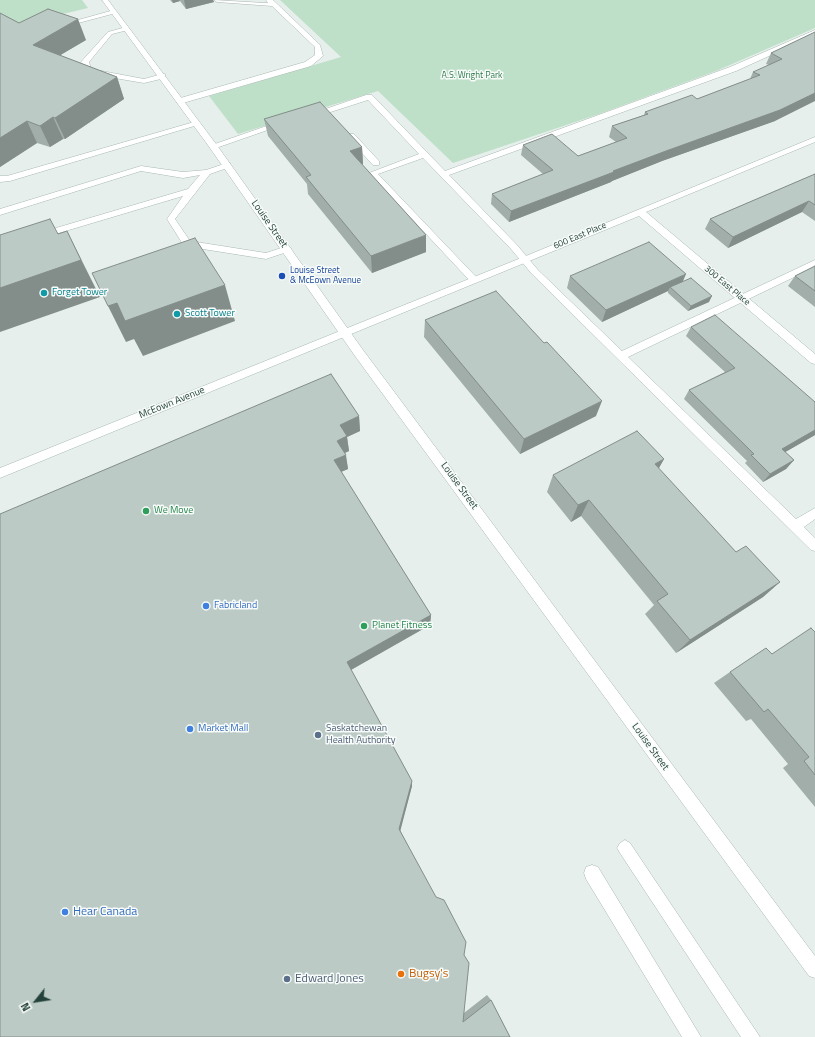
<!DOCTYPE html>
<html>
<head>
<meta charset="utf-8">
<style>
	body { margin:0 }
	#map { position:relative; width:815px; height:1037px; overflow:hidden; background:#e6efeb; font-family:"Titillium Web",sans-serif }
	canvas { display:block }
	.north { position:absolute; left:16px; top:981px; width:40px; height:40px; -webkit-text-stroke:3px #f7fbf9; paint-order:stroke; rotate:240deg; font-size:11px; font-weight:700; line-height:16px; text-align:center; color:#24423a }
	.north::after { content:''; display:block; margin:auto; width:14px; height:18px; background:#24423a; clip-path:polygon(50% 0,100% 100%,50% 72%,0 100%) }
</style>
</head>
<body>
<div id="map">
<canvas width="815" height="1037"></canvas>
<div class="north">N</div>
</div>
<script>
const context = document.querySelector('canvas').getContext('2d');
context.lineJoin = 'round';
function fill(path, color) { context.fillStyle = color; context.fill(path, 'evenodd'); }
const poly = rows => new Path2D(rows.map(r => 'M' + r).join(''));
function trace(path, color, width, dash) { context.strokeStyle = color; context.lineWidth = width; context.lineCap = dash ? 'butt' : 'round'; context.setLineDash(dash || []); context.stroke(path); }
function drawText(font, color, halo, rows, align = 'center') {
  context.font = font + ' "Titillium Web",sans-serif'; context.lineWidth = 3; context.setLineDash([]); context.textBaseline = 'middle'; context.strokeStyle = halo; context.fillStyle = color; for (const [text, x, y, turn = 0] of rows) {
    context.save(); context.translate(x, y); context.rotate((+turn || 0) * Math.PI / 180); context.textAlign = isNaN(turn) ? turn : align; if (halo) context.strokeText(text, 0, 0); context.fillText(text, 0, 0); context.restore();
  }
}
const green = poly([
	[0,0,82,0,88,8,0,29],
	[280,0,815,0,815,28,716,71,599,114,453,163,378,91,238,134,209,96,341,57]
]);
const service = poly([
	[214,0,265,3,268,3,266,0,273,0,320,45,323,56,311,66,183,103,177,103,177,99,305,62,315,55,315,47,272,6,217,2,214,0],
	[114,10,116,11,116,13,63,27,60,25,114,10],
	[126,27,128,28,128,30,112,34,89,62,91,69,144,79,162,74,165,74,165,78,144,83,85,73,81,62,108,32,126,27],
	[815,30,815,35,736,71,449,175,517,245,538,270,622,351,815,260,815,267,628,357,796,519,815,508,815,519,804,527,815,538,815,551,811,550,532,274,511,249,423,158,378,174,479,280,474,283,471,282,369,173,419,154,368,100,315,117,308,115,366,95,372,95,445,171,730,67,815,30],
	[194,122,201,124,10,181,0,182,0,176,7,176,194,122],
	[278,122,285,124,216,148,209,146,278,122],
	[348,134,354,134,379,161,379,165,373,165,348,138,348,134],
	[227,163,230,163,230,167,210,174,175,219,190,241,266,253,287,246,292,249,290,251,266,259,184,246,167,219,183,196,42,238,37,235,39,233,188,189,200,175,183,178,141,171,0,215,0,209,141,166,183,172,206,170,227,163],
	[625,840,630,843,760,1037,741,1037,620,853,617,848,620,843,625,840],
	[592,865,598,867,701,1037,682,1037,586,879,584,873,586,867,592,865]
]);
const minor = poly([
	[815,137,815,142,646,212,815,354,815,364,811,363,639,216,0,478,0,468,521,258,815,137]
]);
const tertiary = poly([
	[102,0,108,0,216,144,363,350,815,956,815,978,809,976,355,356,210,148,102,0]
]);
const wall = poly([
	[170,0,213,0,214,2,186,9,180,1,173,3],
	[0,13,19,23,86,40,60,55,117,77,124,99,65,139,63,139,50,147,37,143,0,167],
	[815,32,775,121,662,161,612,181,611,182,509,222,491,204,492,194,543,174,521,155,523,145,578,156,616,142,609,137,612,126,644,115,645,112,697,99,750,79,753,72,769,65,766,64,771,53],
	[264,119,362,147,363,164,362,165,426,252,372,273,308,194,307,184,268,136],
	[815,174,815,221,802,212,728,248,705,229,710,219],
	[815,266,815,307,788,286,795,276],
	[570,276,683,282,709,302,688,311,668,293,668,291,602,322,567,288],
	[425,320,544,343,596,416,520,454,424,337],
	[691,327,815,402,815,435,785,452,794,460,786,469,763,482,745,463,747,461,684,399,689,390,725,372,686,336],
	[359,416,360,431,347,437,349,451,345,453,348,469,341,472,431,615,430,625,351,670,412,781,412,786,400,830,464,955,464,1013,487,995,491,1000,510,1037,0,1037],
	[664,459,658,469,736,552,780,582,763,597,676,653,645,614,654,605,581,516,571,522,547,492,553,475],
	[815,632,815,807,783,768,788,764,751,719,746,721,714,683,730,672,772,654]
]);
const shadedWall = poly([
	[172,0,179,0,180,1,173,3],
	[184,0,213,0,214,2,186,9],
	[78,19,86,40,42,66,33,45],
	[117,77,124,99,65,139,55,118],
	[815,93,815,101,775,121,662,161,612,181,611,182,509,222,511,211,613,171],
	[53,117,63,139,50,147,40,126],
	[27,121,37,143,0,167,0,138],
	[362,147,363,164,351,168,350,151],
	[809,201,802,212,728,248,733,237],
	[50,219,70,257,67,231,100,297,0,332,0,288,58,234],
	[426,235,426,252,372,273,371,256],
	[686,274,681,286,670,287,668,291,602,322,606,310],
	[225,285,235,321,143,356,134,339,126,342,108,306,117,303],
	[712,296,709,302,688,311,691,306],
	[602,401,596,416,520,454,524,439],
	[359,416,360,431,347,437,349,451,340,455,337,441,340,425],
	[815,430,815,435,775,458,782,449],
	[346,455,348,469,336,474,334,460],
	[664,459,654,477,655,464],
	[794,460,786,469,763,482,770,474],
	[589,500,581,516,571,522,578,505],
	[780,582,763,597,676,653,690,640],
	[431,615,430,625,349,671,347,662],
	[412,781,412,786,400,832,399,829]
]);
const building = poly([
	[48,9,78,19,33,45,117,77,55,118,53,117,40,126,27,121,0,138,0,13,19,23,48,9],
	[815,32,815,93,780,110,666,151,613,171,614,172,511,211,492,194,553,170,523,145,552,134,578,156,627,138,612,126,648,114,645,112,692,95,697,99,760,75,753,72,782,59,771,53,815,32],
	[320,102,362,147,350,151,426,235,371,256,306,177,311,175,264,119,320,102],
	[815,174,815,205,809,201,733,237,710,219,815,174],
	[50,219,58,234,67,231,81,260,0,288,0,235,50,219],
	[195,238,225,285,125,321,117,303,108,306,92,273,195,238],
	[649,242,686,274,606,310,570,276,649,242],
	[815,266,815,291,795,276,815,266],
	[691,278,712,296,691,306,670,287,691,278],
	[496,291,544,343,547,342,602,401,524,439,425,320,496,291],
	[715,315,815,402,815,430,782,449,794,460,770,474,751,455,754,454,689,390,735,368,691,327,715,315],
	[331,374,359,416,340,425,347,436,337,441,346,455,334,460,431,615,347,662,412,781,399,829,436,897,444,900,466,942,464,955,469,963,463,1022,491,1000,510,1037,0,1037,0,514,331,374],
	[637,431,664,459,655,464,736,552,746,546,780,582,690,640,657,601,668,594,589,500,578,505,553,475,637,431],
	[811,628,815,632,815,775,804,761,809,757,768,709,764,712,730,672,766,648,772,654,811,628]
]);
const markers = [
	[282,276,4,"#1a4fb4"],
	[44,293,4,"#0f9aa8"],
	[177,314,4,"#0f9aa8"],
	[146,511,4,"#2e9e5b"],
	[206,606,4,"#3f7fe0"],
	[364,626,4,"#2e9e5b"],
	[190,729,4,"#3f7fe0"],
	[318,735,4,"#5c6f8a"],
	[65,912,4,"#3f7fe0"],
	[401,974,4,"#e8710a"],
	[287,979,4,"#5c6f8a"]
];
const farParknames = [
	["A.S. Wright Park",472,76]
];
const farStreetnames = [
	["600 East Place",580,236,-23],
	["300 East Place",727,286,40]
];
const farTransitnames = [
	["Louise Street",290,271],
	["& McEown Avenue",290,281]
];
const streetNames = [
	["Louise Street",269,224,55],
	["McEown Avenue",172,403,-22],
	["Louise Street",459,486,54],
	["Louise Street",650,747,54]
];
const cultureNames = [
	["Forget Tower",52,293],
	["Scott Tower",185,314]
];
const leisureNames = [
	["We Move",154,511],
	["Planet Fitness",372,626]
];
const shopNames = [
	["Fabricland",214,606],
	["Market Mall",198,729]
];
const serviceNames = [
	["Saskatchewan",326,729],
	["Health Authority",326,741]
];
const nearShopnames = [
	["Hear Canada",73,912]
];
const nearFoodnames = [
	["Bugsy's",409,974]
];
const nearServicenames = [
	["Edward Jones",295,979]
];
fill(green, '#bfe0c8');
trace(service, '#a8b8b2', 1);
trace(minor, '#a8b8b2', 1);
trace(tertiary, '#a8b8b2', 1);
fill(service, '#fff');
fill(minor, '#fff');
fill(tertiary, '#fff');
fill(wall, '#a1aea9');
fill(shadedWall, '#838d89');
fill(building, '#bbcac4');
trace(building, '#838d89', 1);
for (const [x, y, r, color] of markers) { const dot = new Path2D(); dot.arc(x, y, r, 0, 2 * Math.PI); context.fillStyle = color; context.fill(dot); trace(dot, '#f7fbf9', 1.5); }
drawText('9px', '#2d7a4b', '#f7fbf9', farParknames);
drawText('9px', '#24423a', '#f7fbf9', farStreetnames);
drawText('9px', '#164399', '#f7fbf9', farTransitnames, 'left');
drawText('10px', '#24423a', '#f7fbf9', streetNames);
drawText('10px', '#0d838f', '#f7fbf9', cultureNames, 'left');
drawText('10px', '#27864d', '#f7fbf9', leisureNames, 'left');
drawText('10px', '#366cbe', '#f7fbf9', shopNames, 'left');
drawText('10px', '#4e5e75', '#f7fbf9', serviceNames, 'left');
drawText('12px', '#366cbe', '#f7fbf9', nearShopnames, 'left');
drawText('12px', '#c56008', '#f7fbf9', nearFoodnames, 'left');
drawText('12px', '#4e5e75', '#f7fbf9', nearServicenames, 'left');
</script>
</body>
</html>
